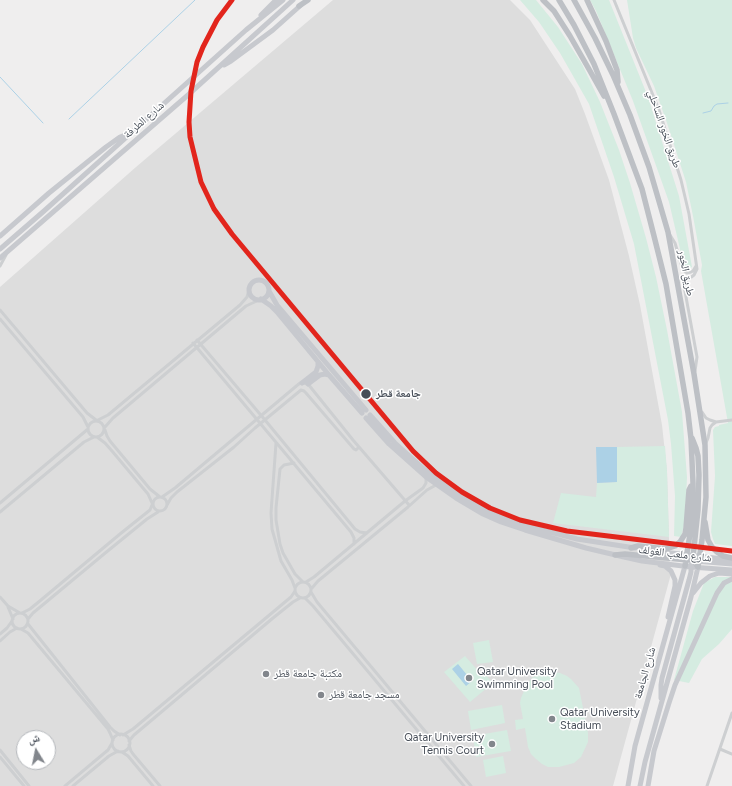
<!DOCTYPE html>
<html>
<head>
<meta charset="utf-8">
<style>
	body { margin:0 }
	#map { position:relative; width:732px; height:786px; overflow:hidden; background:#efeeee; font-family:Figtree,"Noto Naskh Arabic",sans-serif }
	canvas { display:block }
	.north { position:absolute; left:16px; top:730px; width:40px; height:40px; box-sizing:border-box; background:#fff; border:1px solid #b5b8bc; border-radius:50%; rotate:350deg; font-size:11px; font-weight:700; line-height:16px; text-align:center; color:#474e58 }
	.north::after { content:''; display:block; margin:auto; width:14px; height:18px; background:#82868c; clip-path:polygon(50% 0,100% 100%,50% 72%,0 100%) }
</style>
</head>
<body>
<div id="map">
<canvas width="732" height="786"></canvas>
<div class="north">ش</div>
</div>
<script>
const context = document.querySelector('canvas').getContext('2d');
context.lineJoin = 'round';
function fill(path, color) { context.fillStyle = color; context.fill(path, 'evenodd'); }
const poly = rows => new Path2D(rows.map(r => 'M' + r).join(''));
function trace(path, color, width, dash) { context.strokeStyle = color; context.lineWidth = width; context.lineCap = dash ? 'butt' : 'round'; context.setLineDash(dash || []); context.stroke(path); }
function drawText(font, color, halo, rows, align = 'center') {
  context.font = font + ' Figtree,"Noto Naskh Arabic",sans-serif'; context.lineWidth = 3; context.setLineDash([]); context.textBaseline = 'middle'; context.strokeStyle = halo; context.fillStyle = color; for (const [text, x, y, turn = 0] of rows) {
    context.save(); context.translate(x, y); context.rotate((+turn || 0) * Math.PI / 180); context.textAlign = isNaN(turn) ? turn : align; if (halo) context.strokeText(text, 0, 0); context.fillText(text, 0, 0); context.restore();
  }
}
const education = poly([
	[333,0,510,0,530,20,575,89,585,114,609,180,629,256,640,305,662,425,667,471,670,573,671,574,613,786,0,786,0,287,136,167],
	[24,738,48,738,48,762,24,762]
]);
const green = poly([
	[520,0,536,0,558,27,582,64,600,102,619,150,630,183,646,238,656,277,667,330,682,412,687,477,685,521,681,537,674,536,675,496,671,444,668,420,634,244,614,177,589,104,560,53,539,22],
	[590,0,609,0,648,97,679,196,692,267,688,269,684,266,669,202,633,101,596,11],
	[627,0,732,0,732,546,715,544,713,539,711,532,715,476,713,430,715,427,719,426,719,425,728,423,701,271,702,265,693,216,686,182,667,123,654,86,636,48,633,38],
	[665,446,667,471,669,537,553,523,561,493,596,497,597,483,617,482,617,447],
	[715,577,732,577,732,629,719,644,702,659,689,683,674,680,693,611,704,583],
	[489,640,493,662,477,664,473,643],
	[465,656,480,673,483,672,493,683,470,702,444,672],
	[545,672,553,672,560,673,567,676,571,679,579,688,588,733,588,742,581,757,574,763,559,767,548,767,542,764,536,759,531,754,528,747,525,728,516,730,515,720,523,719,520,703,521,698,526,686,533,677],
	[502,705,505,723,471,730,468,711],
	[507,730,511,751,476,757,473,736],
	[503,756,506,773,486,777,483,760]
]);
const water = poly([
	[596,447,617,447,617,482,597,483],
	[458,664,472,681,466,686,452,669]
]);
const stream = poly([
	[0,77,43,123],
	[703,113,711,111,714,106,717,104,728,103],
	[69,119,195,0]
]);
const minor = poly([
	[614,0,659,110,681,180,689,214,697,269,694,275,685,282,684,286,697,357,695,371],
	[670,235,675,243,683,270,687,273,691,272,693,271,696,266],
	[0,266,6,255],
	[0,310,87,413,96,420],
	[0,319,83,417,88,427],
	[197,340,265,420,355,529,360,532,367,533],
	[193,343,351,532,354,538,354,544],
	[702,412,706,418,710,420,716,422],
	[98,420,108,415,240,305,247,297,249,290],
	'88 429a8 8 0 1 1 16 0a8 8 0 1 1-16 0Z',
	[105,427,113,418,246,306,259,300],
	[105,430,107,436,110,441,150,489,160,497],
	[97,437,105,443,112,451,148,494,152,503],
	[276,443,271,513,272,529,281,561,292,580,295,588],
	[706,443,708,438,710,428,712,425,716,422,732,420],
	[294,463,284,465,280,469,276,508,276,520,280,544,283,553,295,574,303,582],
	'153 504a7 7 0 1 1 14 0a7 7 0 1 1-14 0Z',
	[162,497,175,488,294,388,300,383,303,383,308,384,353,440,409,505],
	[0,503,88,429],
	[167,505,171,498,177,492,234,447,255,428,301,390,304,391,306,393,354,449,356,450,359,447],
	[0,512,84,442,94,437],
	'295 590a8 8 0 1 1 16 0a8 8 0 1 1-16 0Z',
	[306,582,314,577,405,501,423,488,426,483,426,477],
	[312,588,318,581,408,507,427,490,436,485],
	[311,592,317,602,471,786],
	[0,597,8,606,20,613],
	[305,598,313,606,464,786],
	[8,607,13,619],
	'12 621a8 8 0 1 1 16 0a8 8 0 1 1-16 0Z',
	[22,613,30,609,41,600,120,534,150,510,152,505],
	[28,619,33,613,104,554,147,519,158,512],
	[28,624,110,727,114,731,120,735],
	[21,629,28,633,108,729,110,733,113,740],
	[0,634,7,628,12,621],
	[0,641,10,632,17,628],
	'112 743a9 9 0 1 1 18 0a9 9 0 1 1-18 0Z',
	[123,735,133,729,291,597,295,591],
	[129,741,134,735,273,618,293,602,300,598],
	[129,745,131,751,133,754,160,786],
	[720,749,732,754],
	[0,750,29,786],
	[122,752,128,756,153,786],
	[0,757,24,786],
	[65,786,108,750,112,743],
	[73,786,109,756,118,751],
	[707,786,732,713]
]);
const primary = poly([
	[261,15,276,0],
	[224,65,231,61,273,30,301,5],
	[0,236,49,193,106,147,120,137,128,134],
	[0,249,44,211,246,30,283,0],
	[0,258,188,95,293,0],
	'249 290a10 10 0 1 1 20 0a10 10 0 1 1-20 0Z',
	[269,291,277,305,366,410],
	[261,299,271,306,277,312,329,375,362,413],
	[302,383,316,372,318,366,318,362],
	[308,384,320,375,325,374,329,375],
	[370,415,395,443,425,470,446,486,468,500,486,510,506,519,531,527,577,539,635,548],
	[366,418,389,444,426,477,456,498,483,514,501,522,525,530,586,548,624,557,642,561,691,567,732,570],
	[646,550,732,560],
	[695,561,732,564],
	[660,565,665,566,671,571,675,580,675,586,668,617],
	[693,593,701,583,710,576,719,573,732,574],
	[661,698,661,685,662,678,689,580,691,572,691,564],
	[628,786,635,746,685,566],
	[640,786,645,762,691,597,698,567],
	[648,786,654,751,669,703,675,685,717,593,724,583,732,579]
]);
const motorway = poly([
	[543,0,554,11,570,36,590,71,604,96],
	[559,0,574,25,594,64,614,114,642,189,654,236,666,284,688,413,691,439,693,483,693,508,690,534,685,566],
	[574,0,595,38,613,75,630,115,649,167,668,232,694,374,705,445,706,497,702,540,698,567],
	[587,0,606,41,617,70,618,82],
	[299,6,308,0],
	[692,438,696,448,698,456,699,475,698,510,693,557,694,561,698,567],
	[705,522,708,540,712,547,717,552,723,556,732,558],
	[631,548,638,546,666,549,675,546,680,542,685,534,686,528,689,490,691,486],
	[615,555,625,554,688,560]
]);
const metro1 = poly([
	[232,0,217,20,203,47,197,62,191,91,189,122,190,137,201,182,214,209,232,234,413,451,436,473,462,492,490,508,520,520,567,531,732,551]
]);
const markers = [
	[366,394,5.5,"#474e58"],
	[266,674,4,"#82868c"],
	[469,678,4,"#82868c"],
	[321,695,4,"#82868c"],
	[552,719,4,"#82868c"],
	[492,744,4,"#82868c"]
];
const streetNames = [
	["شارع الطرفة",144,120,-41],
	["طريق الخور الساحلي",664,129,71],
	["طريق الخور",686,273,79],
	["شارع ملعب الغولف",675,554,7],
	["شارع الجامعة",645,673,-74]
];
const stopNames = [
	["جامعة قطر",376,394]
];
const poiNames = [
	["Qatar University",477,672],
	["Swimming Pool",477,685],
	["مكتبة جامعة قطر",274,674],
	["مسجد جامعة قطر",329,695],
	["Qatar University",560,713],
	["Stadium",560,726],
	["Qatar University",484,738,"right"],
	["Tennis Court",484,751,"right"]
];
fill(education, '#ddd');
fill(green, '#d5ece1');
fill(water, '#acd1e6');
trace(stream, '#acd1e6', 1);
trace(minor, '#cdcfd1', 3);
trace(primary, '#c7c9ce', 5);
trace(motorway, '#bdc0c5', 5.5);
trace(metro1, '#e2251c', 5);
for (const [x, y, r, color] of markers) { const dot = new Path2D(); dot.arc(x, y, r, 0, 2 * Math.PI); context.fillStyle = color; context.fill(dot); trace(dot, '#fff', 1.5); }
drawText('11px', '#474e58', '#fff', streetNames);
drawText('bold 11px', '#474e58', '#fff', stopNames, 'left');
drawText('11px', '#474e58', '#fff', poiNames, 'left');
</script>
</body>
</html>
